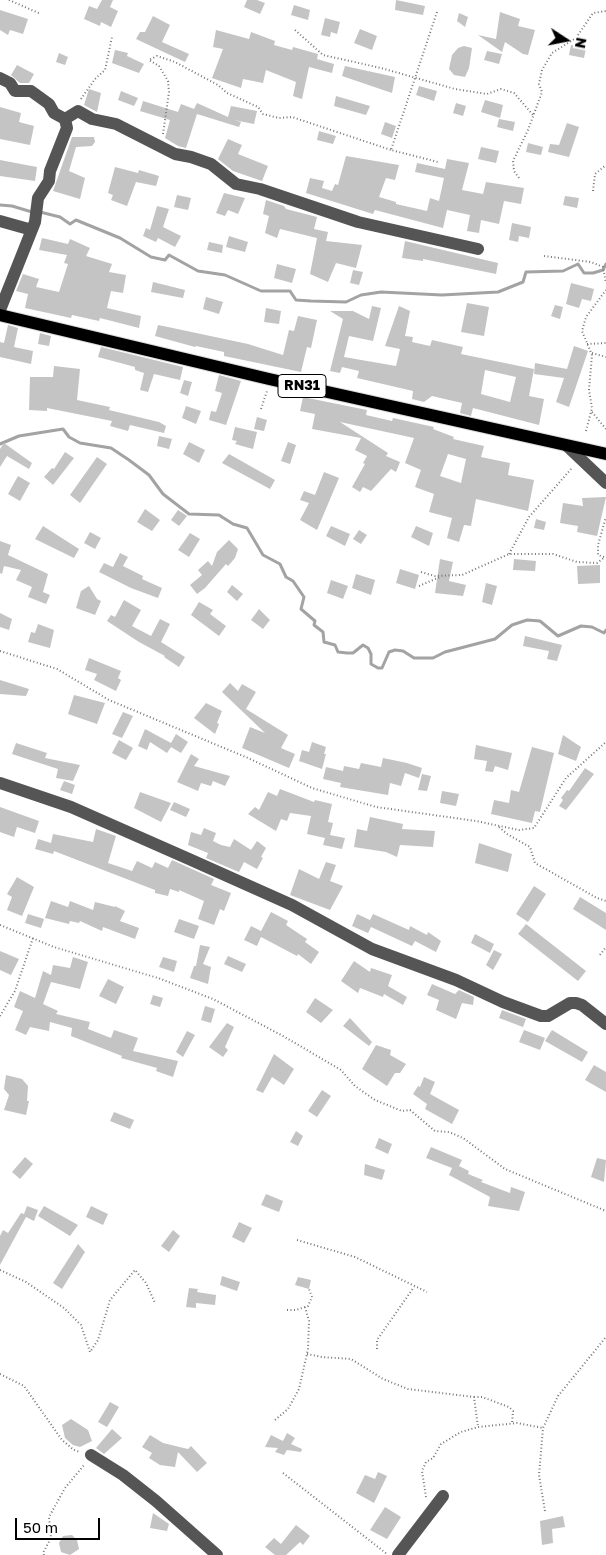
<!DOCTYPE html>
<html>
<head>
<meta charset="utf-8">
<style>
	body { margin:0 }
	#map { position:relative; width:606px; height:1555px; overflow:hidden; background:#fff; font-family:"Golos Text",sans-serif }
	canvas { display:block }
	.north { position:absolute; left:541px; top:15px; width:50px; height:50px; -webkit-text-stroke:4px #fff; paint-order:stroke; rotate:101deg; font-size:14px; font-weight:700; line-height:20px; text-align:center; color:#000 }
	.north::after { content:''; display:block; margin:auto; width:18px; height:22px; background:#000; clip-path:polygon(50% 0,100% 100%,50% 72%,0 100%) }
	.scale { position:absolute; left:15px; top:1518px; width:85px; height:22px; box-sizing:border-box; border:2px solid #000; border-top:0; padding-left:6px; font-size:15px; line-height:18px; white-space:nowrap; color:#000; -webkit-text-stroke:4px #fff; paint-order:stroke }
</style>
</head>
<body>
<div id="map">
<canvas width="606" height="1555"></canvas>
<div class="north">N</div>
<div class="scale">50 m</div>
</div>
<script>
const context = document.querySelector('canvas').getContext('2d');
context.lineJoin = 'round';
const poly = rows => new Path2D(rows.map(r => 'M' + r).join(''));
function trace(path, color, width, dash) { context.strokeStyle = color; context.lineWidth = width; context.lineCap = dash ? 'butt' : 'round'; context.setLineDash(dash || []); context.stroke(path); }
function fill(path, color) { context.fillStyle = color; context.fill(path, 'evenodd'); }
function drawText(font, color, halo, rows, align = 'center') {
  context.font = font + ' "Golos Text",sans-serif'; context.lineWidth = 4.5; context.setLineDash([]); context.textBaseline = 'middle'; context.strokeStyle = halo; context.fillStyle = color; for (const [text, x, y, turn = 0] of rows) {
    context.save(); context.translate(x, y); context.rotate((+turn || 0) * Math.PI / 180); context.textAlign = isNaN(turn) ? turn : align; if (halo) context.strokeText(text, 0, 0); context.fillText(text, 0, 0); context.restore();
  }
}
const stream = poly([
	[0,205,12,206,32,212],
	[40,212,60,217,70,224,76,220,120,238,151,257,165,260,169,255,198,271,225,275,261,291,290,291,296,300,311,301,346,302,361,295,381,292,442,295,498,292,523,282,526,272,563,271,578,264,584,273,593,273,603,270,606,264],
	[0,444,19,436,63,429,69,437,80,443,111,448,129,460,149,475,163,494,189,514,219,515,233,524,247,528,263,555,280,564,286,577,293,581,304,597,301,609,315,621,314,625,323,632,324,642,335,645,338,652,347,653,353,653,363,645,368,648,371,654,371,664,378,668,382,668,389,652,395,650,403,651,414,658,433,658,445,652,495,639,512,625,527,620,540,621,558,636,581,626,592,627,604,633,606,630]
]);
const building = poly([
	[102,0,113,0,110,7,118,11,111,27,101,22,100,26,84,19,89,6,97,9],
	[247,0,257,0,265,3,260,14,244,7],
	[396,0,425,6,423,15,395,10],
	[294,5,310,10,308,20,291,15],
	[0,10,28,19,23,34,10,30,8,35,0,30],
	[500,12,520,19,518,26,535,30,528,55,523,54,505,42,502,52,478,35,496,39],
	[459,13,468,17,465,27,457,21],
	[153,16,170,25,162,42,189,54,185,62,136,39,140,32,145,32],
	[325,18,340,22,337,34,331,32,330,37,321,35],
	[360,29,377,36,372,50,354,43],
	[216,30,249,39,251,32,275,41,274,45,292,50,293,47,318,54,317,59,334,64,332,73,309,67,302,99,293,96,296,82,266,70,263,83,243,79,241,88,212,78,223,49,213,47],
	[571,45,586,48,584,58,569,55],
	[464,46,472,48,469,68,465,77,454,75,449,69,452,55,458,48],
	[115,50,128,53,127,56,144,64,139,73,112,63],
	[487,51,502,54,499,64,484,60],
	[59,53,68,57,65,65,56,62],
	[17,65,34,74,29,83,20,83,11,75],
	[345,66,395,77,392,93,342,76],
	[419,86,437,91,434,101,416,95],
	[89,89,101,93,97,112,84,105],
	[121,91,138,98,134,106,118,100],
	[336,96,370,106,366,115,334,106],
	[485,100,503,105,500,118,481,112],
	[143,101,178,112,181,104,194,109,197,103,228,117,231,106,257,111,254,124,234,120,241,122,239,127,197,114,186,148,178,146,165,138,170,120,140,111],
	[456,103,466,106,463,116,453,113],
	[0,107,21,113,19,122,34,126,30,145,0,139],
	[499,119,515,122,513,131,497,127],
	[385,122,396,126,392,138,381,134],
	[567,123,579,127,569,157,548,152,550,144,559,145],
	[319,131,336,136,333,144,317,140],
	[72,137,94,137,95,142,92,146,76,147,69,171,85,178,80,199,53,191],
	[228,139,242,145,238,154,268,166,262,181,233,171,218,159],
	[528,143,543,147,541,155,526,152],
	[481,147,499,151,496,163,478,159],
	[346,156,399,165,395,180,386,178,379,197,396,202,396,204,427,211,430,198,439,201,444,178,415,172,417,163,445,169,447,159,469,163,462,190,483,194,486,182,524,188,521,204,504,201,499,224,481,220,479,233,467,231,470,215,447,210,443,228,375,210,373,214,306,193,310,178,324,181,322,188,332,191,335,184,338,185],
	[0,160,37,167,35,181,0,176],
	[115,167,138,173,139,170,159,176,156,186,136,182,127,206,111,200,113,195,108,193],
	[224,193,245,198,238,214,228,210,225,216,216,213],
	[177,195,191,198,188,210,174,207],
	[565,196,579,198,577,208,563,205],
	[266,200,284,206,286,209,317,217,314,229,328,232,326,241,362,245,356,268,336,263,328,282,310,274,317,238,280,229,277,238,265,233,269,216,263,214],
	[157,206,169,209,163,227,181,236,175,247,158,238,156,242,143,236,146,228,150,230],
	[512,223,531,227,529,238,519,236,518,242,509,240],
	[229,236,248,242,245,252,226,247],
	[42,238,68,244,70,239,90,248,86,256,112,264,109,272,126,275,123,293,111,291,107,308,141,316,139,328,100,318,99,321,72,315,71,318,25,308,28,294,16,291,23,274,39,279,36,287,59,292,68,264,64,263,67,255,39,250],
	[405,241,498,263,496,274,423,259,423,261,402,258],
	[209,242,223,245,222,253,207,250],
	[277,264,296,269,292,283,274,278],
	[353,270,363,272,359,285,350,283],
	[153,282,185,290,183,298,151,292],
	[571,283,594,289,591,301,582,299,579,308,566,304],
	[206,297,223,302,219,314,203,309],
	[467,303,489,307,484,336,461,332],
	[555,305,563,307,560,319,551,316],
	[372,306,381,308,373,341,349,336,344,357,396,366,400,349,385,346,399,306,410,311,405,336,413,337,412,342,430,346,432,340,463,347,461,354,534,369,529,396,544,399,539,425,473,408,471,416,460,413,462,403,432,396,424,402,412,399,413,391,357,378,359,371,342,367,340,373,330,371,343,319,330,311,353,311,369,319],
	[485,370,516,377,510,402,481,394],
	[266,308,281,311,279,324,264,322],
	[298,316,317,320,311,348,307,347,301,372,224,356,224,352,196,346,195,347,155,336,158,325,168,327,248,344,283,355,289,330,294,331],
	[8,325,18,328,14,347,33,351,31,364,0,357,0,342,4,343],
	[40,333,51,336,49,346,38,344],
	[574,346,588,351,569,407,556,402,564,378,534,374,535,363,567,369],
	[101,347,183,367,180,380,154,374,148,392,140,390,144,373,135,370,135,367,98,357],
	[54,366,80,369,77,400,110,407,109,410,159,422,166,426,164,433,130,425,128,431,110,426,112,421,47,408,47,411,29,410,30,377,53,377],
	[219,375,241,381,226,425,209,420,211,411,216,412,222,393,215,391],
	[184,380,192,382,188,396,180,393],
	[303,397,367,410,366,415,392,421,393,418,434,427,433,429,454,437,453,439,484,446,481,457,510,463,508,475,534,480,528,511,476,499,471,526,464,525,459,542,447,538,452,518,429,512,434,494,415,487,421,470,405,463,414,438,340,422,388,453,386,456,400,462,396,472,391,469,371,491,363,487,360,492,352,487,365,464,363,463,367,456,355,450,361,438,312,429,315,414,300,411],
	[448,454,466,459,461,483,440,476],
	[186,406,201,411,196,424,182,418],
	[257,417,267,420,264,431,254,429],
	[235,427,257,432,253,449,235,444,237,441,232,440],
	[159,436,172,439,169,449,157,446],
	[189,442,205,450,199,463,183,454],
	[288,442,296,445,290,464,281,461],
	[4,443,32,463,29,469,7,456,0,467,0,449],
	[65,452,74,458,53,485,44,477,52,468,54,469],
	[229,454,275,480,270,489,222,463],
	[97,457,107,464,80,503,70,495],
	[324,472,339,478,317,530,300,520,309,503,300,500,304,491,315,495],
	[18,476,30,483,20,501,8,494],
	[606,497,597,536,577,532,578,526,560,523,563,503,583,506,582,498],
	[145,509,160,520,152,531,137,522],
	[178,510,187,516,179,526,171,520],
	[536,519,546,522,544,530,534,528],
	[43,526,79,549,74,558,35,539],
	[331,526,350,534,345,546,326,536],
	[416,526,433,533,429,546,411,537],
	[359,530,367,535,361,544,353,539],
	[90,532,101,538,95,549,84,543],
	[190,533,200,539,189,557,178,550],
	[229,540,238,549,235,558,228,566,226,564,205,588,197,594,190,585,202,575,198,570,208,561,212,566,217,552],
	[0,541,11,545,8,555,48,574,43,592,50,595,46,604,28,597,32,587,16,580,21,570,4,566,2,574,0,573],
	[120,553,128,557,123,566,143,576,142,579,162,588,158,598,131,588,99,572,104,563,113,567],
	[440,559,453,562,449,581,466,585,463,596,435,593],
	[514,559,536,561,535,571,513,570],
	[600,565,600,583,578,584,577,566],
	[400,569,419,575,415,589,396,583],
	[356,574,375,580,371,595,352,588],
	[331,580,348,586,343,599,327,593],
	[486,583,497,586,492,605,482,602],
	[232,585,243,594,237,601,227,592],
	[89,586,97,599,101,601,95,615,76,608,81,591],
	[124,600,141,610,132,626,151,636,160,619,170,624,161,642,185,657,179,667,164,657,165,656,139,642,107,621,111,615,115,617],
	[199,602,213,610,210,614,226,626,219,636,191,615],
	[259,609,270,620,263,629,251,620],
	[0,613,12,619,9,630,0,627],
	[38,624,54,630,50,648,28,642,31,632,35,633],
	[525,636,562,645,557,661,547,659,549,651,523,646],
	[89,658,121,671,118,678,121,680,116,691,94,680,97,674,85,670],
	[0,680,29,689,26,696,0,694],
	[230,683,238,691,242,684,256,692,246,709,288,735,281,748,295,754,289,768,242,748,250,727,265,733,222,692],
	[74,695,105,703,97,724,68,714],
	[206,703,222,711,217,723,219,724,215,734,194,718],
	[123,712,133,716,122,738,112,734],
	[145,729,171,743,176,734,188,742,181,753,171,747,167,753,150,742,147,750,138,746],
	[563,735,581,747,576,761,558,754],
	[119,740,133,748,126,760,112,753],
	[312,742,326,747,324,754,326,754,322,769,299,761,302,750,309,752],
	[16,743,47,753,45,758,80,765,73,781,56,778,58,769,12,754],
	[476,745,512,753,508,770,495,766,493,772,485,771,487,761,474,759],
	[532,747,554,753,540,812,535,811,532,823,491,814,494,800,509,803,511,790,519,792],
	[191,754,199,759,194,766,230,776,225,786,213,781,211,786,201,783,198,791,177,782],
	[383,758,407,763,422,768,419,778,405,773,401,786,390,783,388,795,340,787,341,783,323,779,326,767,343,771,344,766,359,769,361,763,381,767],
	[585,768,594,774,566,810,559,806,563,800,561,798,567,790,569,791],
	[422,774,431,776,427,791,418,790],
	[64,781,75,785,72,794,60,790],
	[280,789,314,802,315,800,332,804,328,822,333,823,330,835,345,838,342,849,323,845,325,838,307,834,311,816,290,813,287,821,281,819,276,831,248,814,255,807,259,810,268,792,277,796],
	[442,791,459,794,456,806,440,803],
	[140,792,171,803,161,822,134,808],
	[174,802,190,809,186,817,170,810],
	[0,807,39,821,35,833,17,827,14,837,0,832],
	[370,817,403,824,402,829,435,831,433,847,400,845,397,857,386,852,354,847,357,829,367,831],
	[204,828,216,833,213,841,221,845,230,847,234,839,251,850,257,841,266,848,261,857,263,858,257,869,244,862,239,872,206,858,208,853,188,845,191,832,201,835],
	[96,829,116,836,108,863,132,871,137,861,152,868,155,862,168,868,172,860,214,879,211,885,231,893,224,911,220,909,214,925,198,919,204,901,179,890,179,892,170,889,168,896,155,893,155,890,54,851,53,854,35,849,38,839,51,843,53,834,93,842],
	[479,843,512,854,508,872,475,863],
	[326,862,336,865,330,881,343,886,330,910,290,895,299,869,319,879],
	[17,877,34,887,22,916,7,910,12,897,7,894],
	[534,886,546,894,528,922,516,914],
	[580,897,606,913,606,930,573,909],
	[51,901,68,907,70,901,93,910,95,902,115,907,115,906,125,911,120,921,139,928,135,939,103,927,102,931,80,921,79,923,70,921,69,924,45,918],
	[271,912,288,921,286,925,307,939,305,942,319,952,311,964,298,954,297,956,261,937,257,946,244,940,251,926,261,931],
	[28,914,44,919,41,928,25,923],
	[357,914,370,920,373,914,409,930,410,926,427,935,428,932,441,941,436,952,415,941,412,946,371,927,368,933,352,926],
	[179,919,199,926,194,939,174,932],
	[526,924,586,971,578,981,518,934],
	[475,934,494,944,490,953,471,943],
	[200,945,210,947,203,964,211,967,208,984,190,978,194,966,196,966],
	[494,950,502,954,493,970,486,965],
	[0,951,19,959,11,975,0,970],
	[228,956,246,964,242,972,224,964],
	[73,957,88,962,80,989,51,982,43,1004,58,1011,56,1014,90,1022,88,1029,111,1038,114,1030,138,1038,133,1051,178,1061,173,1077,156,1071,157,1068,121,1058,122,1056,71,1036,72,1028,50,1022,49,1031,30,1027,26,1035,15,1030,23,1011,14,1007,20,991,35,998,43,971,51,975,53,965,70,968],
	[163,957,177,961,174,972,159,967],
	[354,961,370,972,371,968,392,975,388,986,407,997,403,1005,384,994,383,997,360,988,358,993,341,981],
	[108,979,124,987,116,1004,99,996],
	[432,984,455,994,459,990,474,997,473,1005,462,1003,456,1019,436,1010,439,1000,427,995],
	[153,995,163,998,160,1007,150,1004],
	[315,998,333,1010,321,1023,306,1012],
	[205,1006,215,1009,211,1023,201,1020],
	[502,1010,526,1019,523,1027,499,1018],
	[350,1018,372,1042,369,1046,343,1026],
	[227,1023,234,1027,225,1047,228,1050,223,1057,209,1047],
	[524,1030,545,1038,540,1050,519,1042],
	[552,1030,588,1052,582,1062,545,1041],
	[187,1031,195,1035,183,1057,176,1052],
	[376,1045,391,1050,390,1055,406,1064,400,1073,395,1073,387,1086,362,1069],
	[274,1054,294,1069,284,1085,272,1077,263,1093,256,1090],
	[594,1065,606,1072,606,1092,585,1080],
	[6,1075,22,1079,28,1086,27,1101,29,1101,26,1115,4,1110,9,1095,4,1089],
	[424,1077,435,1082,430,1094,459,1110,452,1124,425,1109,427,1104,413,1094,418,1086,420,1087],
	[322,1090,331,1096,317,1117,308,1111],
	[114,1112,134,1120,130,1129,110,1121],
	[296,1131,303,1136,298,1146,290,1142],
	[379,1138,392,1144,388,1154,375,1148],
	[431,1147,462,1160,459,1166,469,1171,468,1174,483,1180,481,1182,510,1193,511,1187,525,1192,519,1211,488,1206,490,1197,449,1175,452,1168,426,1158],
	[25,1157,33,1164,20,1179,12,1172],
	[597,1158,606,1160,604,1182,591,1177],
	[365,1164,385,1170,382,1180,364,1175],
	[266,1194,283,1201,279,1212,261,1205],
	[27,1206,38,1210,34,1221,26,1217,0,1265,0,1236,3,1230,8,1233,21,1213,24,1214],
	[44,1206,78,1225,70,1236,38,1216],
	[91,1206,108,1214,103,1225,86,1217],
	[239,1222,252,1228,244,1243,232,1237],
	[173,1230,180,1236,169,1252,161,1246],
	[78,1244,85,1252,62,1289,53,1283],
	[222,1276,240,1282,237,1291,220,1285],
	[298,1277,311,1280,309,1289,295,1285],
	[189,1288,198,1289,197,1292,216,1295,215,1305,196,1303,196,1308,186,1307],
	[110,1402,119,1407,107,1427,98,1422],
	[71,1419,88,1430,92,1441,80,1447,73,1445,65,1438,62,1425],
	[112,1429,122,1438,104,1454,96,1448],
	[287,1433,295,1438,291,1444,302,1449,301,1452,287,1450,284,1455,275,1452,278,1448,265,1447,271,1435,283,1441],
	[150,1435,163,1443,188,1449,191,1446,207,1463,197,1472,178,1452,175,1467,160,1465,149,1458,152,1453,142,1447],
	[378,1472,387,1476,374,1503,356,1493,365,1475,375,1479],
	[385,1507,401,1517,387,1539,370,1530],
	[153,1513,169,1524,167,1531,150,1528],
	[563,1516,565,1527,552,1529,553,1543,542,1545,540,1521],
	[296,1525,310,1536,303,1545,300,1542,286,1555,275,1555,265,1547,274,1538,281,1544],
	[72,1535,77,1540,79,1549,70,1555,61,1552,59,1543,63,1536]
]);
const path = poly([
	[9,0,41,14],
	[437,12,391,150,438,162],
	[295,30,323,55,381,68,455,89,487,94,501,89,514,93,533,115],
	[81,99,95,79,105,70,112,37],
	[163,134,169,92,168,81,159,66,149,60,157,56,175,62,218,85,227,93,258,107,263,114,279,118,292,117,391,150],
	[519,178,514,171,513,161,528,130,542,92,539,84,542,70,552,53,576,38,593,13,606,11],
	[593,191,595,174,606,165],
	[544,256,591,262,603,267,606,283],
	[587,344,606,343],
	[592,353,606,357],
	[261,409,267,391],
	[592,412,606,429],
	[586,431,592,408,589,390,592,355,582,331,586,317,606,290],
	[509,554,529,517,572,468],
	[604,557,598,555,598,545,606,517],
	[421,572,435,576,462,575,509,554,553,554,577,562,597,563,605,557],
	[419,586,440,577],
	[0,651,57,669,109,700,248,758,312,788,376,807,476,821,519,830,534,828,566,778,606,742],
	[499,827,507,834,530,847,535,863,597,898,606,901],
	[0,925,54,947,158,978,213,999,283,1036,341,1070,355,1086,375,1100,402,1111,410,1110,435,1131,449,1132,463,1138,505,1169,606,1211],
	[600,955,606,947],
	[0,1016,15,991,33,938],
	[297,1240,355,1257,427,1292],
	[0,1270,26,1282,64,1308,81,1325,90,1352,98,1340,110,1300,135,1270,146,1283,155,1303],
	[287,1310,296,1310,308,1306,312,1297,309,1289],
	[377,1349,377,1340,414,1287],
	[307,1354,322,1357,351,1359,383,1379,408,1389,474,1397,478,1427],
	[0,1374,24,1386,62,1440,74,1450,80,1452],
	[474,1397,482,1397,509,1407,513,1411,512,1424],
	[275,1420,288,1409,299,1389,308,1349,309,1321,305,1307],
	[283,1473,387,1554],
	[426,1497,422,1471,426,1462,433,1458,441,1444,461,1432,478,1427,517,1423,543,1428],
	[545,1511,539,1475,543,1428,558,1396,606,1337],
	[44,1555,43,1553,51,1538,49,1517,65,1488,85,1464]
]);
const minor = poly([
	[0,78,10,83,15,91,31,91,49,104,54,113,65,119],
	[0,221,32,230],
	[0,310,35,222,38,198,49,181,50,171,67,128,65,119,78,111,92,119,116,124,175,154,191,157,211,164,236,184,260,189,358,222,478,249],
	[567,446,606,483],
	[0,783,71,807,189,859,292,905,372,949,456,980,503,1002,541,1016,548,1016,570,1003,576,1003,582,1005,606,1024],
	[91,1455,123,1475,156,1501,217,1555],
	[398,1555,443,1496]
]);
const major = poly([
	[0,315,269,379,606,454]
]);
const shields = [
	[302,386,48]
];
const shieldNames = [
	["RN31",302,386]
];
trace(stream, '#a3a3a3', 3);
fill(building, '#c4c4c4');
trace(major, '#dbdbdb', 14);
trace(path, '#777', 2, [1, 2.5]);
trace(minor, '#555', 12);
trace(major, '#000', 12);
for (const [x, y, w] of shields) { const box = new Path2D(); box.roundRect(x - w / 2, y - 11.5, w, 23, 4); context.fillStyle = '#fff'; context.fill(box); trace(box, '#000', 1); }
drawText('bold 14px', '#000', null, shieldNames);
</script>
</body>
</html>
